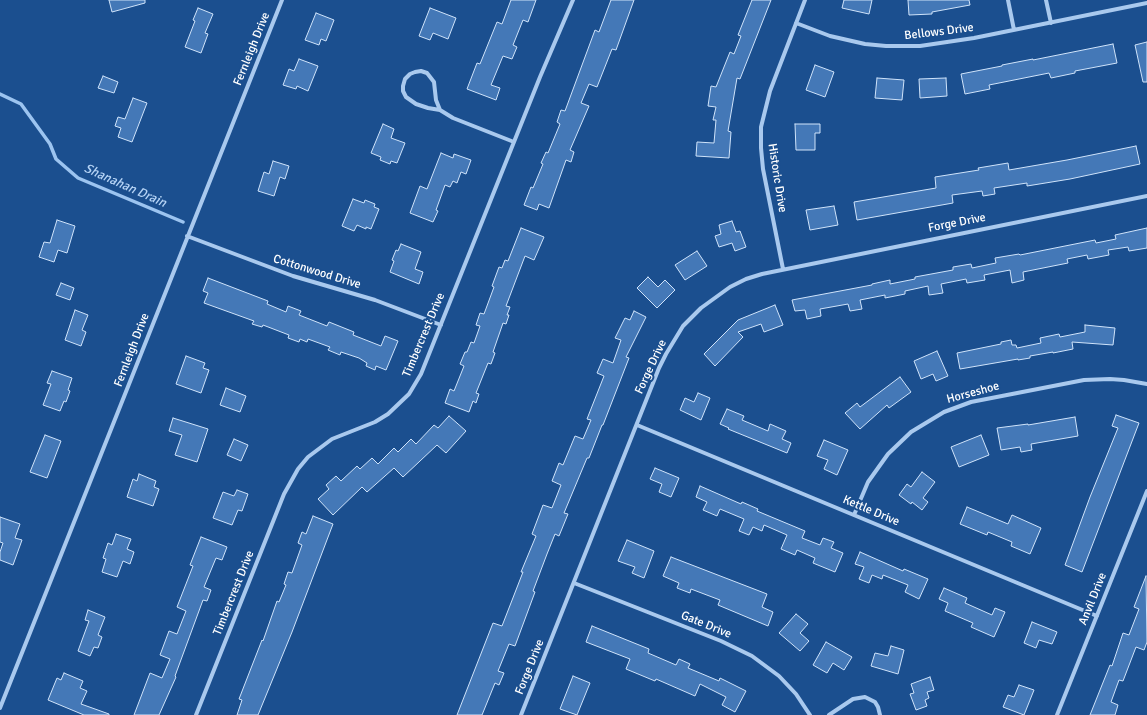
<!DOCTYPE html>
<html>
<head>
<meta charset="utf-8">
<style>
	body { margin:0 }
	canvas { display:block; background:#1b4f8f }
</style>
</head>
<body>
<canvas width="1147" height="715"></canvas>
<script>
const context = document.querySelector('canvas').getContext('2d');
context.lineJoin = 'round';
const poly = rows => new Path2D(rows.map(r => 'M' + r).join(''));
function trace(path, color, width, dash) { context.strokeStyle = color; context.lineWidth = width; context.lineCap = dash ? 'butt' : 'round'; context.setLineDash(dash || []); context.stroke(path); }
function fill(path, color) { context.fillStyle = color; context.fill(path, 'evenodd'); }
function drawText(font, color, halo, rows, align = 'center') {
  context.font = font + ' Signika,sans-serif'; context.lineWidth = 4; context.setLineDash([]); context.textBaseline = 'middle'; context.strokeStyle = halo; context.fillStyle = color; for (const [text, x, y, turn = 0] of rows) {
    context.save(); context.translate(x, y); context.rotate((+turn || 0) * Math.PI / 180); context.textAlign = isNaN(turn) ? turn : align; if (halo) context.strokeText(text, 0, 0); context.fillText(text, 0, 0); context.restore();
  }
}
const stream = poly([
	[0,94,21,104,50,144,56,159,78,178,183,222]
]);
const building = poly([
	[109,0,145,0,145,3,112,12,109,0],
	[511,0,536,0,528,22,523,20,513,45,517,47,512,59,503,56,491,85,500,88,496,100,467,89,477,63,480,64,497,22,502,24,511,0],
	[611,0,634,0,616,50,612,49,597,87,589,84,581,103,589,106,570,150,574,152,571,162,566,160,549,208,539,204,537,210,524,205,531,187,533,188,543,164,541,163,546,152,548,153,560,124,557,122,561,110,565,111,595,30,599,32,611,0],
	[752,0,771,0,740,79,737,78,728,131,731,132,729,158,696,156,697,142,714,143,716,120,713,120,716,107,708,106,711,86,716,87,730,52,734,54,741,36,738,35,752,0],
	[844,0,872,0,869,14,842,8,844,0],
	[908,0,969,0,970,5,932,12,932,14,909,15,908,0],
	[198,8,213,14,205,33,208,34,201,53,185,47,195,21,193,20,198,8],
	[430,8,456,18,448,39,433,33,430,40,419,36,430,8],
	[316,13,334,20,326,41,321,39,319,45,305,40,316,13],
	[1147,42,1147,82,1143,82,1135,45,1147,42],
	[1113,44,1117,63,1075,71,1075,73,1051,78,1049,73,989,85,990,89,965,94,961,74,1002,66,1002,65,1033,59,1033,60,1113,44],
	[299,59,318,66,308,91,297,86,296,89,283,85,289,69,294,71,299,59],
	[815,65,834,72,825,97,806,90,815,65],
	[103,76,118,82,114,93,98,88,103,76],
	[877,78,904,80,902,100,875,98,877,78],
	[946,78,947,96,920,98,919,79,946,78],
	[133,98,147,103,132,142,118,137,121,128,115,126,118,117,125,119,133,98],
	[383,124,394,129,391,138,405,143,397,163,391,161,390,164,380,160,381,157,371,153,383,124],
	[795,124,820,124,820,133,815,133,815,150,796,150,795,124],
	[1136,146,1140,164,1070,179,1027,186,1027,183,994,188,995,194,983,196,982,191,952,195,953,203,857,220,854,202,936,188,935,177,979,170,978,168,1008,163,1009,170,1067,160,1136,146],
	[441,153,453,158,454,154,471,160,466,174,461,172,457,183,453,181,450,187,445,185,436,210,438,211,433,222,410,213,420,186,427,189,441,153],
	[273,161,289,166,285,179,280,177,274,196,258,191,264,172,269,174,273,161],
	[353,199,364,203,365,200,375,204,374,207,379,209,371,229,366,227,366,229,357,225,354,231,342,226,353,199],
	[834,206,838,225,810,230,806,210,834,206],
	[57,220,75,226,67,253,58,250,54,262,39,257,44,242,50,243,57,220],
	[732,221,736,232,740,231,746,247,735,251,732,243,719,247,715,236,721,234,719,225,732,221],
	[521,228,544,237,534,260,525,256,506,306,510,307,507,315,509,315,506,324,503,323,493,352,495,353,491,364,488,363,476,393,479,394,476,403,473,401,469,412,445,403,450,389,454,391,464,366,460,364,465,352,467,352,471,342,474,343,480,326,476,325,480,313,484,314,494,287,492,286,499,267,502,268,505,260,508,261,521,228],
	[1147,228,1147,248,1129,251,1128,247,1108,250,1109,255,1088,259,1087,255,1067,259,1068,263,1023,272,1024,280,1012,283,1010,270,984,275,985,280,967,283,966,279,941,284,943,293,929,295,928,286,905,291,905,294,885,298,885,295,860,300,862,309,850,311,848,304,820,309,821,316,807,319,805,310,795,311,792,300,872,285,872,284,890,280,890,284,915,279,915,277,953,270,953,267,971,264,972,268,996,263,995,258,1019,254,1020,255,1095,240,1096,243,1116,239,1115,235,1147,228],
	[401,244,421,252,415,269,423,272,419,284,390,272,394,261,392,260,396,250,398,251,401,244],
	[697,251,707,266,685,280,675,265,697,251],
	[648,277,658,287,665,280,675,290,657,308,637,288,648,277],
	[208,278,268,301,267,304,286,312,288,306,301,311,299,315,327,326,329,322,354,332,353,335,381,346,385,336,398,341,386,370,376,366,375,370,366,366,367,363,359,358,341,352,340,355,328,350,330,347,308,339,307,342,300,339,299,342,288,338,289,335,263,325,262,327,252,324,254,321,204,303,208,293,203,291,208,278],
	[61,283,74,288,70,300,56,295,61,283],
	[775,305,783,325,764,332,761,324,738,332,743,337,715,366,704,354,738,320,775,305],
	[75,310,88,315,82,330,86,332,81,346,65,340,75,310],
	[634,311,646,317,626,357,629,358,603,425,602,425,589,458,587,458,564,513,568,514,559,536,555,534,547,554,533,591,535,592,515,646,509,644,498,671,504,673,499,685,495,683,482,715,457,715,493,623,502,626,523,572,521,572,536,536,532,534,543,505,552,508,561,485,552,481,559,463,563,465,575,436,583,439,591,420,587,419,604,376,597,373,603,359,613,363,621,340,615,338,625,318,630,320,634,311],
	[1085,325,1115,328,1113,345,1072,342,1073,349,1053,353,1053,352,1030,356,1030,358,1018,360,1018,359,960,369,957,353,1001,344,1001,342,1011,340,1012,345,1016,345,1017,348,1041,343,1040,338,1059,334,1060,337,1085,332,1085,325],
	[937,351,948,376,936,381,933,374,921,379,914,361,937,351],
	[186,356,205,363,203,368,209,370,201,393,176,384,186,356],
	[52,371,72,378,68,390,70,391,66,402,64,401,60,411,43,405,51,384,47,383,52,371],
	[900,377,911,392,889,408,887,405,860,429,845,413,857,403,860,407,900,377],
	[226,388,246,396,240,412,220,405,226,388],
	[698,393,710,398,701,420,680,410,685,398,694,402,698,393],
	[727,409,744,416,742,420,768,431,770,424,786,431,782,439,791,443,787,453,728,429,729,428,720,424,727,409],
	[1116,415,1139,423,1082,572,1065,565,1090,497,1118,428,1112,426,1116,415],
	[449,416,466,431,446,453,437,445,403,477,394,468,367,492,362,487,333,515,318,499,329,489,326,485,336,476,341,481,357,466,360,469,372,458,378,464,394,448,398,452,411,439,416,444,434,425,438,428,449,416],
	[1075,417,1078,436,1031,444,1032,450,1021,452,1020,447,1001,450,997,428,1028,424,1028,425,1075,417],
	[173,418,208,429,197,462,175,455,182,435,169,431,173,418],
	[45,435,61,441,47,478,30,472,45,435],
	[981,435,989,455,959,467,951,447,981,435],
	[234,439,248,445,241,461,227,455,234,439],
	[824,440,848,450,837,475,824,469,828,460,817,456,824,440],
	[655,468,679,478,671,497,659,492,662,484,650,479,655,468],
	[922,472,935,482,923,498,928,502,922,510,912,502,911,504,899,495,907,484,911,487,922,472],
	[139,474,156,481,154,487,159,489,153,506,127,497,133,479,137,481,139,474],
	[700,486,741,504,742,502,758,509,757,511,805,531,802,538,820,545,823,538,834,542,831,548,843,553,835,572,813,563,815,558,797,550,795,555,781,549,787,535,764,525,762,531,753,527,749,535,739,531,744,519,720,509,717,516,703,510,707,502,696,497,700,486],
	[237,490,248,494,242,511,238,510,232,525,213,518,223,492,234,496,237,490],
	[967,507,1008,524,1012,515,1041,528,1030,554,1011,546,1012,542,988,532,987,535,960,524,967,507],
	[313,516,333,524,292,632,258,715,237,715,242,700,239,699,262,640,263,641,277,601,279,602,286,585,284,584,288,572,292,573,302,545,298,543,302,532,306,534,313,516],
	[0,517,20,524,15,538,22,540,13,565,0,560,0,552,3,543,0,542,0,517],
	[116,534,131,539,127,549,134,552,130,564,123,561,117,577,102,572,106,559,103,558,108,543,112,545,116,534],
	[201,537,227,547,222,560,216,558,204,587,211,590,207,601,203,600,175,676,176,677,159,715,134,715,150,673,162,678,170,659,160,655,169,631,177,634,186,611,177,607,193,566,190,565,201,537],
	[627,540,654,551,644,578,632,573,635,567,618,561,627,540],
	[860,552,903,571,904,569,928,579,919,599,905,592,908,585,883,575,882,579,872,575,869,583,859,579,864,567,855,564,860,552],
	[671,557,767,594,762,607,773,612,768,626,718,605,720,600,691,589,690,593,677,588,679,583,663,576,671,557],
	[1146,576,1147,642,1144,650,1136,647,1123,681,1119,680,1111,702,1118,705,1115,715,1090,715,1110,665,1112,666,1123,633,1129,635,1139,609,1134,607,1146,576],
	[944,588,967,598,965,603,992,615,995,608,1005,612,994,637,971,627,973,623,945,611,948,603,939,599,944,588],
	[88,610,105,617,98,635,102,637,98,648,94,647,90,656,78,651,89,621,85,620,88,610],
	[796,614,808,624,800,633,809,641,800,651,779,633,796,614],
	[1032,622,1057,632,1052,644,1039,640,1036,648,1024,643,1032,622],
	[592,626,649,649,648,653,676,665,679,659,690,664,688,668,719,681,720,678,746,691,735,712,722,705,726,697,700,684,695,696,656,679,655,681,626,669,630,659,586,642,592,626],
	[826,642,852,657,844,670,833,663,827,673,813,665,826,642],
	[891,646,904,650,898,674,871,666,875,653,888,656,891,646],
	[64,673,83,681,80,688,87,691,81,704,109,714,109,715,84,715,48,700,57,678,61,680,64,673],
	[573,676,590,683,577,715,560,709,573,676],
	[930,677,934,690,927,692,929,698,925,700,927,706,916,710,910,694,914,693,911,684,930,677],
	[1019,685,1034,690,1024,715,1003,707,1008,695,1014,697,1019,685]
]);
const minor = poly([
	[1008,0,1014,30],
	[1046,0,1051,23],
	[796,23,830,36,865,44,886,46,920,46,974,38,1147,3],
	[421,71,427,73,434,82,436,100,440,110,428,108,416,104,406,97,403,91,403,86,405,79,410,74,415,72,421,71],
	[440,110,453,118,514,142],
	[187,236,293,276,375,300,441,325],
	[783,269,763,169,761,148,761,127,770,91,805,0],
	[637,425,1097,616],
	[854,515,868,482,888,454,911,432,944,412,971,402,1084,380,1110,379,1124,380,1147,384],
	[574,583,721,641,752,656,779,676,796,694,810,715],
	[0,708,282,0],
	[196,715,284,494,298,469,308,457,332,439,375,422,388,414,409,394,421,374,540,77,573,0],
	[521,715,659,368,666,354,683,326,701,308,730,287,746,279,762,274,1147,196],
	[829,715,853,699,865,697,875,702,878,707,880,715],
	[1057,715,1147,491]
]);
const streetNames = [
	["Bellows Drive",939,32,-7],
	["Fernleigh Drive",252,49,-68],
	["Historic Drive",777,178,81],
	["Forge Drive",957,223,-11],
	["Cottonwood Drive",317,272,17],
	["Timbercrest Drive",424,335,-67],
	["Fernleigh Drive",132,350,-69],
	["Forge Drive",651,367,-65],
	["Horseshoe",973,393,-15],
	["Kettle Drive",871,511,23],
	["Timbercrest Drive",234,593,-68],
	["Anvil Drive",1093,599,-68],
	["Gate Drive",706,625,22],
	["Forge Drive",530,667,-68]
];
const waterNames = [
	["Shanahan Drain",125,186,24]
];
trace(stream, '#9cc4f0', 3.5);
fill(building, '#4478b7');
trace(building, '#cfe3fa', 1);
trace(minor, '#a9c9ee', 4);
drawText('12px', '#fff', '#1b4f8f', streetNames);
drawText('italic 13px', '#b5d3f5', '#1b4f8f', waterNames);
</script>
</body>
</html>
